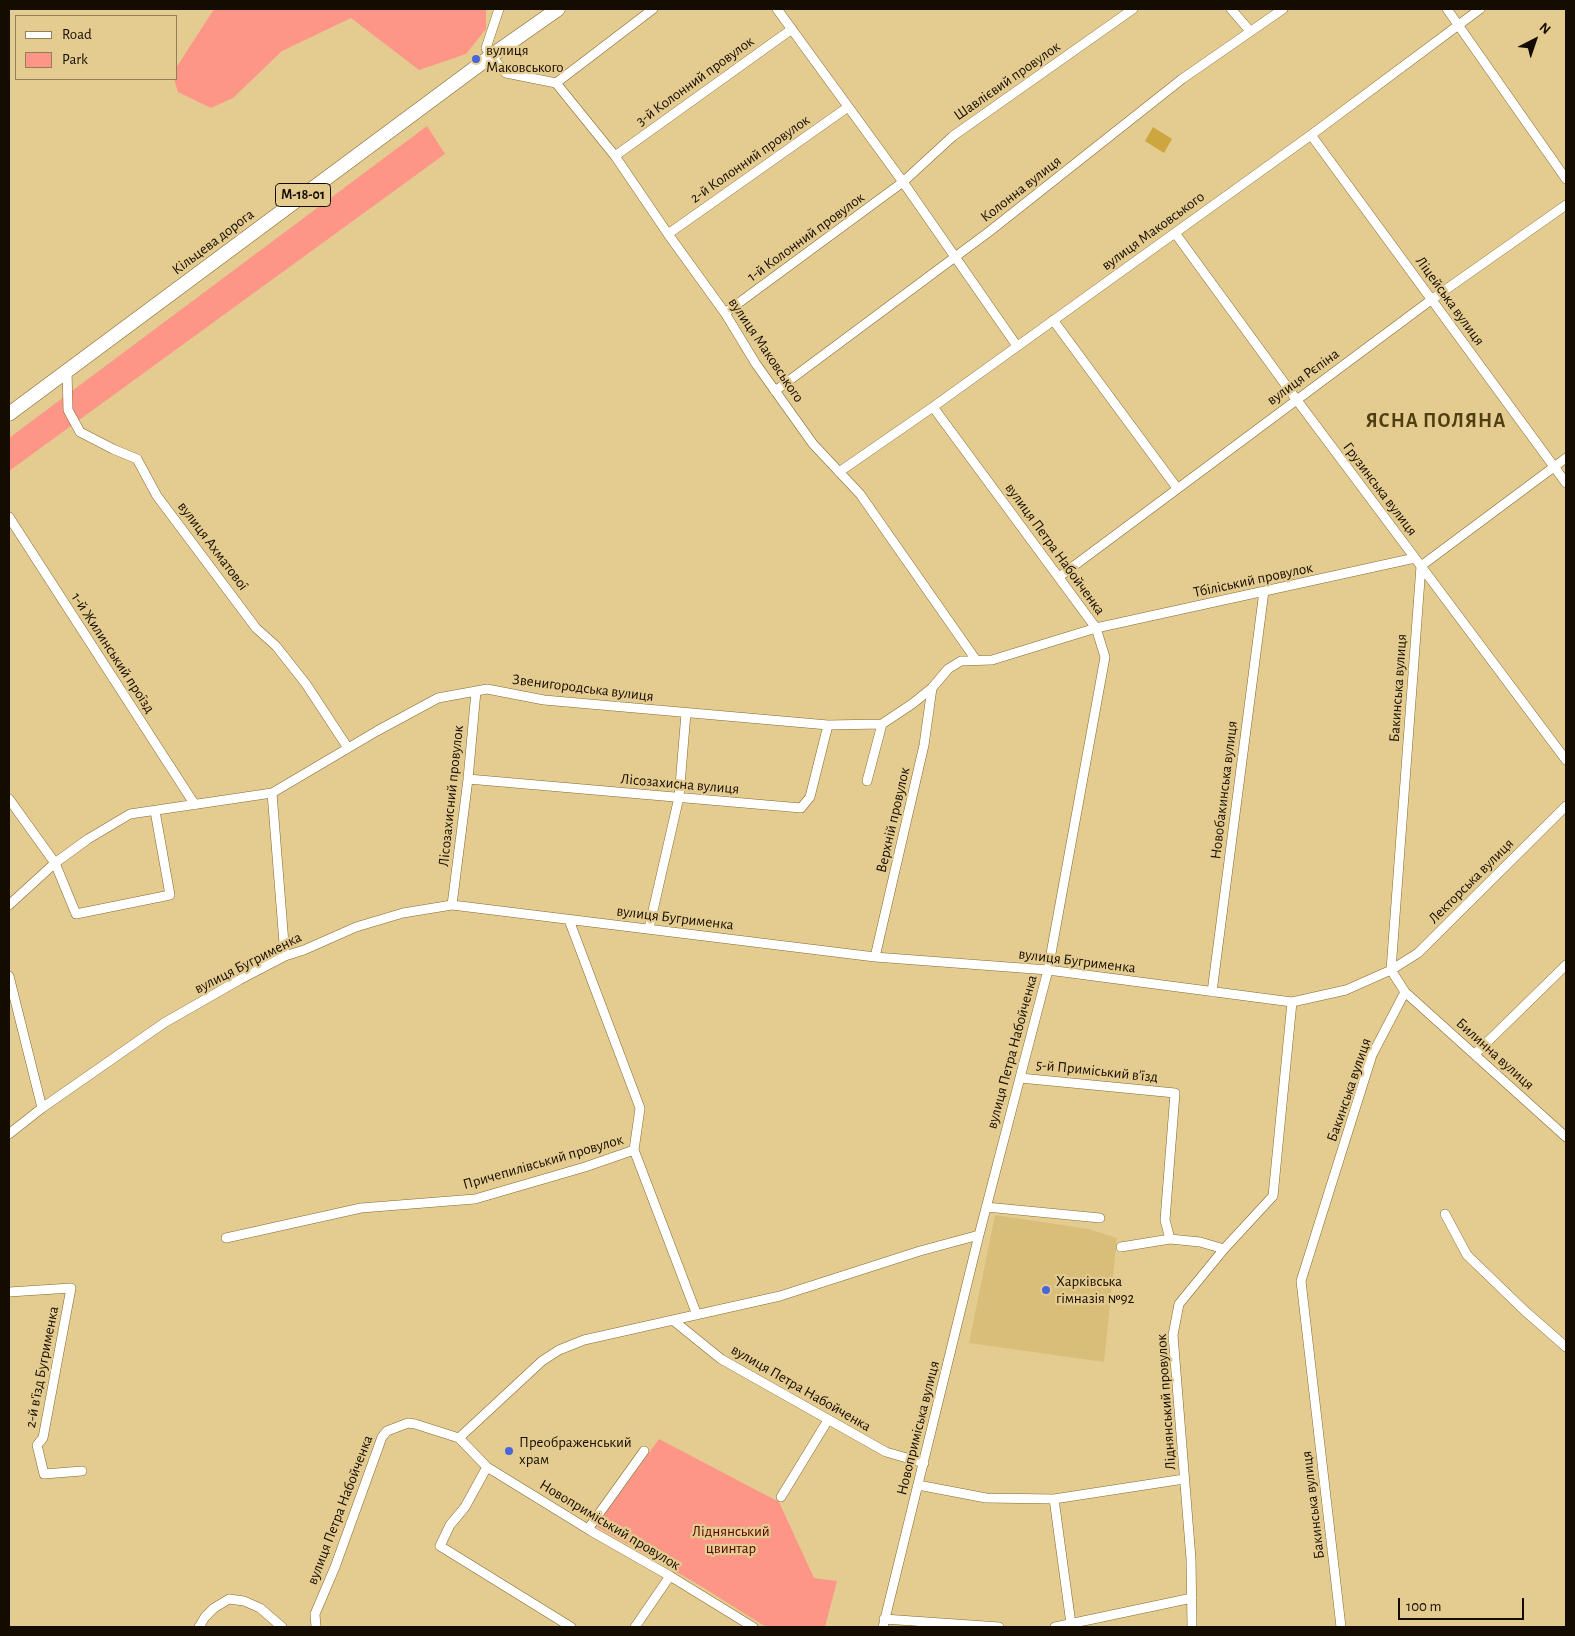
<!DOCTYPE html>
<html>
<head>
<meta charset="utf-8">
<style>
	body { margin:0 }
	#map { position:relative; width:1575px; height:1636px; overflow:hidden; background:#e4cb90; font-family:"Alegreya Sans",sans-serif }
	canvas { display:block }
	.frame { position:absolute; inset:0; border:10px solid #150c00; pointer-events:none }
	.legend { position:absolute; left:15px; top:15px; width:162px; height:65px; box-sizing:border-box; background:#e4cb90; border:1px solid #917f56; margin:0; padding:6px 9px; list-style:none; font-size:15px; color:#150c00 }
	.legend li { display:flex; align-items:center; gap:10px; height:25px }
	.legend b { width:25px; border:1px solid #917f56 }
	.north { position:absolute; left:1510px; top:15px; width:50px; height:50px; -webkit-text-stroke:4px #e4cb90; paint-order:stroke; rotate:41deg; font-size:14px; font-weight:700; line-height:20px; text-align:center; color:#150c00 }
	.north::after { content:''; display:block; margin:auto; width:18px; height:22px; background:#150c00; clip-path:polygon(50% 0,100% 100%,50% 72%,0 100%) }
	.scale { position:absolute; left:1398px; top:1598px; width:126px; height:22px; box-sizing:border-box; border:2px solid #150c00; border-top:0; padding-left:6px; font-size:15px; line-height:18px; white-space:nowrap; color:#150c00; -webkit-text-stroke:4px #e4cb90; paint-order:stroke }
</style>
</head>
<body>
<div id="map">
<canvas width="1575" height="1636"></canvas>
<div class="frame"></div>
<ul class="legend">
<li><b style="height:6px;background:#fff"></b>Road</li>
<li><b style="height:14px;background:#fe9688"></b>Park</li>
</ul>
<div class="north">N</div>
<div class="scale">100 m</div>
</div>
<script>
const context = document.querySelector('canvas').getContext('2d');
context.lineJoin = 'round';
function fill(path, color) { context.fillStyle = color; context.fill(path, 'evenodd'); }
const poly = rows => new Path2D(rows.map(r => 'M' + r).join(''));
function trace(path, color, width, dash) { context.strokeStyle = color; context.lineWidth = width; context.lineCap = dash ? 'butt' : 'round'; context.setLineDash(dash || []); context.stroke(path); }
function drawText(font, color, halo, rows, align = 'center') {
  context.font = font + ' "Alegreya Sans",sans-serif'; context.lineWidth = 4.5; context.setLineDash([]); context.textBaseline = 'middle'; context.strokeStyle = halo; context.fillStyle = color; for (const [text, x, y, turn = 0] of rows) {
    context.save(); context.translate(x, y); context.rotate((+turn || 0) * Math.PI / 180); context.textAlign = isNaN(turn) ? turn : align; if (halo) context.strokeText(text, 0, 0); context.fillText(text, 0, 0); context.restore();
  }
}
const built = poly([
	[995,1215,1088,1229,1117,1238,1104,1362,969,1343]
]);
const green = poly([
	[214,9,486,9,486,29,466,54,419,70,351,18,282,51,233,98,211,108,178,92,174,79,176,79,176,68],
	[427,126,445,154,9,471,9,438],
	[659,1439,779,1502,814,1578,837,1581,825,1627,766,1627,699,1585,596,1526]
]);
const water = poly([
	[1153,127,1172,139,1164,153,1145,141]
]);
const minor = poly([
	[499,9,486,48,491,56,506,73,556,83,615,156,668,234,725,313,756,364,813,444,860,494,976,660],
	[777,9,903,182,1017,346],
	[1231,9,1250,31],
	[1447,9,1566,179],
	[556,83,653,9],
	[1311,135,1566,483],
	[615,156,792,29],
	[1175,233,1296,399,1566,760],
	[668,234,848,107],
	[725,313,903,182,953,136,1133,9],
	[1053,320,1177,488],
	[67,370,68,410,80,432,113,449,137,459,157,496,256,628,276,646,306,684,348,748],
	[775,391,990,231,1182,79,1283,9],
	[839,472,933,407,1311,135,1480,9],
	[9,517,195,805],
	[1059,577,1431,300,1566,205],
	[468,779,801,808,810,797,828,725],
	[867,781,882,724],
	[272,793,285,956],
	[9,799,55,863,76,914,170,895,155,811],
	[9,905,55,863,88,839,130,814,272,793,377,731,438,698,487,689,544,700,828,725,882,724,912,704,932,688,948,669,961,661,992,660,1096,628,1415,558],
	[452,905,468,779,476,691],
	[569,920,640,1108,634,1150,697,1315],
	[649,928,679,797,686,713],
	[875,957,924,745,932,688],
	[9,976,42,1108],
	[1212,992,1264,591],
	[1405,992,1566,1137],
	[1475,1054,1566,965],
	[1020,1078,1175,1093,1165,1220,1170,1239],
	[9,1134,42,1108,164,1023,239,980,285,956,304,950,356,927,403,913,452,905,875,957,1048,970,1292,1002,1346,990,1391,970,1418,953,1566,806],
	[986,1207,1100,1218],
	[1445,1214,1467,1255,1525,1311,1566,1347],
	[226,1238,361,1208,475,1199,585,1167,634,1150],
	[1121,1247,1170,1239,1200,1242,1224,1249],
	[9,1292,71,1288,43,1438,37,1445,44,1474,82,1471],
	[674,1321,721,1359,886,1452,924,1463],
	[459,1438,542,1361,559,1350,584,1340,780,1296,920,1251,979,1235],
	[487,1467,465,1507,450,1525,440,1546,571,1627],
	[918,1485,986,1498,1054,1499,1184,1479],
	[781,1497,828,1420],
	[1054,1499,1071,1624],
	[588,1529,644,1451],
	[884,1619,999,1627],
	[199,1627,205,1617,214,1608,229,1599,244,1601,260,1608,282,1627],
	[316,1627,315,1614,335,1567,382,1437,387,1431,408,1423,415,1424,459,1438,487,1467,591,1531,670,1576,753,1627],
	[635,1627,670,1576],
	[883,1627,979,1235,1048,970,1105,657,1096,628,933,407],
	[1055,1627,1192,1598],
	[1192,1627,1191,1559,1173,1335,1179,1304,1224,1249,1273,1196,1292,1002],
	[1341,1627,1301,1281,1372,1055,1405,992,1391,970,1421,566,1566,458]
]);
const trunk = poly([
	[9,414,491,56,558,9]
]);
const markers = [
	[476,59,5,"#4666d9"],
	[1046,1290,5,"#4666d9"],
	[509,1451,5,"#4666d9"]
];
const shields = [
	[303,195,55]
];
const shieldNames = [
	["М-18-01",303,195]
];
const poiNames = [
	["вулиця",486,50],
	["Маковського",486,67],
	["Харківська",1056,1281],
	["гімназія №92",1056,1298],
	["Преображенський",519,1442],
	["храм",519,1459]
];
const streetNames = [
	["3-й Колонний провулок",695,81,-36],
	["Шавлієвий провулок",1007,81,-35],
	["2-й Колонний провулок",750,159,-35],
	["Колонна вулиця",1021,189,-38],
	["вулиця Маковського",1153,231,-36],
	["1-й Колонний провулок",806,237,-36],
	["Кільцева дорога",213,242,-37],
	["Ліцейська вулиця",1450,301,54],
	["вулиця Маковського",766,350,56],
	["вулиця Рєпіна",1303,377,-36],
	["Грузинська вулиця",1380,489,53],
	["вулиця Ахматової",213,546,53],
	["вулиця Петра Набойченка",1055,549,54],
	["Тбіліський провулок",1253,580,-12],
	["1-й Жилинський проїзд",113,653,57],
	["Звенигородська вулиця",583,688,7],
	["Бакинська вулиця",1398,688,-86],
	["Лісозахисна вулиця",680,784,5],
	["Новобакинська вулиця",1224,790,-83],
	["Лісозахисний провулок",451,796,-84],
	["Верхній провулок",893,820,-77],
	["Лекторська вулиця",1471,881,-45],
	["вулиця Бугрименка",675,918,7],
	["вулиця Бугрименка",1077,961,7],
	["вулиця Бугрименка",248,963,-27],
	["вулиця Петра Набойченка",1012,1052,-75],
	["Билинна вулиця",1495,1054,42],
	["5-й Приміський в’їзд",1097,1071,6],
	["Бакинська вулиця",1349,1090,-71],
	["Причепилівський провулок",543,1162,-16],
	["2-й в'їзд Бугрименка",42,1367,-79],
	["вулиця Петра Набойченка",801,1388,30],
	["Ліднянський провулок",1166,1402,-94],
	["Новоприміська вулиця",918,1428,-76],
	["Бакинська вулиця",1313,1505,-97],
	["вулиця Петра Набойченка",340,1510,-69],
	["Новоприміський провулок",610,1525,31]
];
const parkNames = [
	["Ліднянський",731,1531],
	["цвинтар",731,1548]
];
const districtNames = [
	["ЯСНА ПОЛЯНА",1436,421]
];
fill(built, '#d9be7a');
fill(green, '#fe9688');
fill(water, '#cda63e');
trace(minor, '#826b31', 10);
trace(trunk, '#826b31', 15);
trace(minor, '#fff', 9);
trace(trunk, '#fff', 14);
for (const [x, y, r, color] of markers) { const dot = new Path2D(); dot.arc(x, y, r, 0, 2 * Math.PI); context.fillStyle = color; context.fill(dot); trace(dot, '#e4cb90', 2); }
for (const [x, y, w] of shields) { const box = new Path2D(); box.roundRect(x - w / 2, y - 11.5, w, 23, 4); context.fillStyle = '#e4cb90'; context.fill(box); trace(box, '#150c00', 1); }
drawText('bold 14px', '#150c00', null, shieldNames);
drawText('15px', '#150c00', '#e4cb90', poiNames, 'left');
drawText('15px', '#150c00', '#e4cb90', streetNames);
drawText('15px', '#540102', '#e4cb90', parkNames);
context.letterSpacing = '1px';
drawText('bold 20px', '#4f3e11', '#e4cb90', districtNames);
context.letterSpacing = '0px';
</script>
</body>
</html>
